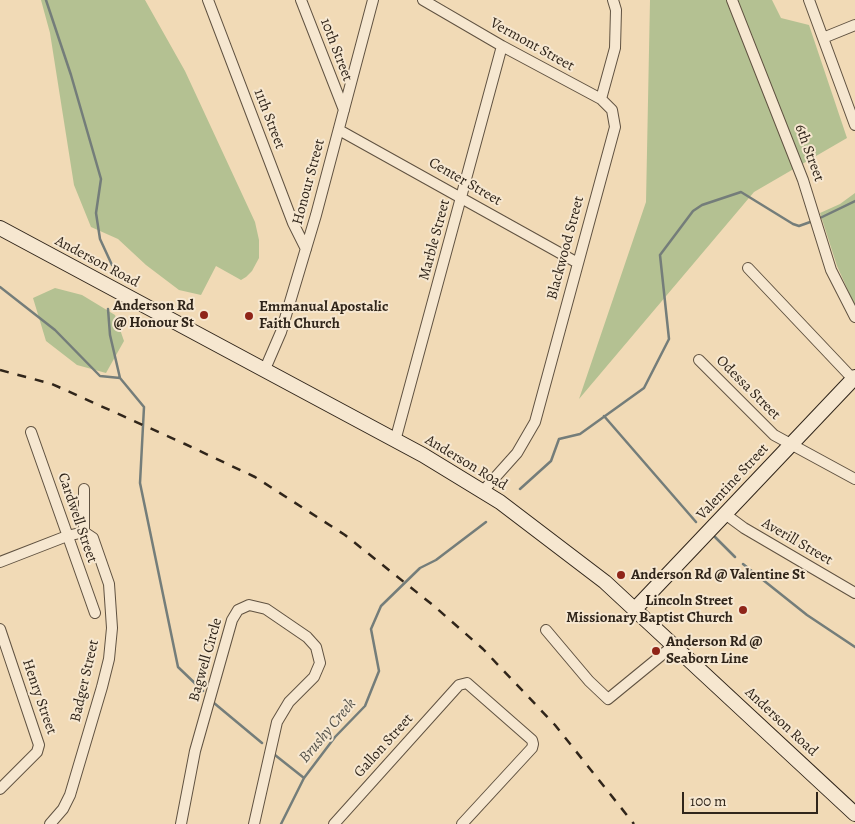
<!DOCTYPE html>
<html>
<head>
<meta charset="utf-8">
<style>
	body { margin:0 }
	#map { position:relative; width:855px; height:824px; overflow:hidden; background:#f1dab6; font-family:Alegreya,serif }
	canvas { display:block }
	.scale { position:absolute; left:682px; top:792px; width:136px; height:22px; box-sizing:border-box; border:2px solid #30251a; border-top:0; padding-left:6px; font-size:15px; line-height:18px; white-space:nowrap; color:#30251a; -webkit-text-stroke:4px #f6e7d0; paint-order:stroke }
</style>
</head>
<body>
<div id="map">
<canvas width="855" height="824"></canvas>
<div class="scale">100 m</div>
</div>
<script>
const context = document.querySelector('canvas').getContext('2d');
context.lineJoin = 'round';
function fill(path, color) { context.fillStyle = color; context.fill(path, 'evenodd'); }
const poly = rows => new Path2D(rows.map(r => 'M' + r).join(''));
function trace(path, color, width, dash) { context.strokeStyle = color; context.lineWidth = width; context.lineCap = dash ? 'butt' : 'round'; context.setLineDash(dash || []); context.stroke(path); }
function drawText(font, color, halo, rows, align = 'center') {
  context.font = font + ' Alegreya,serif'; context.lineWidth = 4; context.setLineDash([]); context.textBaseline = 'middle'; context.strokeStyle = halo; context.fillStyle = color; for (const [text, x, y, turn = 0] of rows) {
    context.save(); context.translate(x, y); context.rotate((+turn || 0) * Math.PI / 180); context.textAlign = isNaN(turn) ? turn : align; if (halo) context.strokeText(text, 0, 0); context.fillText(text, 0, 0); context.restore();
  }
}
const green = poly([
	[41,0,145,0,185,71,255,222,259,240,259,258,252,271,246,277,241,280,216,266,201,295,179,290,146,265,118,239,91,227,74,185,50,33],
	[650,0,772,0,781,18,809,25,847,138,754,192,579,399,646,202],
	[855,193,855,306,837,266,820,213,840,204],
	[55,288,82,295,115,315,124,341,106,373,77,365,46,341,33,298]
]);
const stream = poly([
	[46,0,71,75,101,179,96,213,100,239,112,265],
	[818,219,855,201],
	[0,287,55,330,100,376,120,378],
	[108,309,110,335,120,378,144,407,140,483,178,667,203,691],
	[604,416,696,522],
	[520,489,551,461,559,439,580,434,644,388,669,339,660,255,693,211,702,205,741,192,793,224,799,226,813,221],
	[715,537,735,557],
	[743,564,807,615,855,647],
	[214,703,262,743],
	[275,755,304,778],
	[281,824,304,778,335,737,365,706,379,671,371,629,381,606,420,568,436,560,486,522]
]);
const street = poly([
	[208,0,293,223,306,249],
	[301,0,344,110],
	[423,0,502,46,601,99],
	[732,0,803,180,831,270,855,317],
	[809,0,855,125],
	[823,38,855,25],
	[339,130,576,262],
	[748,268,853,379],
	[699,360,774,435,855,479],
	[265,369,281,332,316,215,373,0],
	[31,432,95,613],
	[395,441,502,46],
	[483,491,517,453,535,422,615,127,612,110,601,99,615,48,616,10,613,0],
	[725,514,744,528,855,593],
	[84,532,84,489],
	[0,562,67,536,84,532,93,538,109,584,112,628,109,659,102,687,70,795,63,809,50,824],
	[0,629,39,745,37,752,0,789],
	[546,630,589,681,608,699,674,645],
	[181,824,195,751,232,620,238,610,249,605,266,609,307,637,316,647,320,663,314,677,289,702,277,722,254,824],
	[334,824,459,685,467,683,532,740,533,744,532,748,462,824]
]);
const secondary = poly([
	[0,228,423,455,500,502,605,582,855,814],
	[635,609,855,377]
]);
const rail = poly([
	[0,370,52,384,185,444,255,477,345,535,434,606,483,649,555,725,634,824]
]);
const markers = [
	[204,315,5,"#8f2418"],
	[249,316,5,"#8f2418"],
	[621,575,5,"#8f2418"],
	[743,610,5,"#8f2418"],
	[656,651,5,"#8f2418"]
];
const streetNames = [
	["Vermont Street",532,45,29],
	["10th Street",336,50,69],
	["11th Street",269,119,69],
	["6th Street",809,153,70],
	["Honour Street",309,182,-75],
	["Center Street",465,182,30],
	["Marble Street",435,240,-75],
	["Blackwood Street",566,248,-75],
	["Anderson Road",97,262,28],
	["Odessa Street",748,388,45],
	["Anderson Road",466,463,31],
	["Valentine Street",733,482,-47],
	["Cardwell Street",77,518,71],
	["Averill Street",797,542,30],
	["Bagwell Circle",206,660,-74],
	["Badger Street",85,681,-77],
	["Henry Street",39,697,71],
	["Anderson Road",781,722,43],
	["Gallon Street",384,746,-48]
];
const poiNames = [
	["Anderson Rd",194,306,"right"],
	["@ Honour St",194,323,"right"],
	["Emmanual Apostalic",259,307],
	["Faith Church",259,324],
	["Anderson Rd @ Valentine St",631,575],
	["Lincoln Street",733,601,"right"],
	["Missionary Baptist Church",733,618,"right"],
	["Anderson Rd @",666,642],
	["Seaborn Line",666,659]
];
const waterNames = [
	["Brushy Creek",328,731,-50]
];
fill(green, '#b4c192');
trace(stream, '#747d7a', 2.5);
trace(street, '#605241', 12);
trace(secondary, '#30251a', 16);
trace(street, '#f6e7d0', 10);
trace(secondary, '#f6e7d0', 14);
trace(rail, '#30251a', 2.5, [9, 9]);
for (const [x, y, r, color] of markers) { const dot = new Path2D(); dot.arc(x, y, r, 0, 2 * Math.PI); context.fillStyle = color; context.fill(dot); trace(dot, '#f6e7d0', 2); }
drawText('15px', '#30251a', '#f6e7d0', streetNames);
drawText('bold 15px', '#30251a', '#f6e7d0', poiNames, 'left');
drawText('italic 16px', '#52514a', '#f6e7d0', waterNames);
</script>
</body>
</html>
